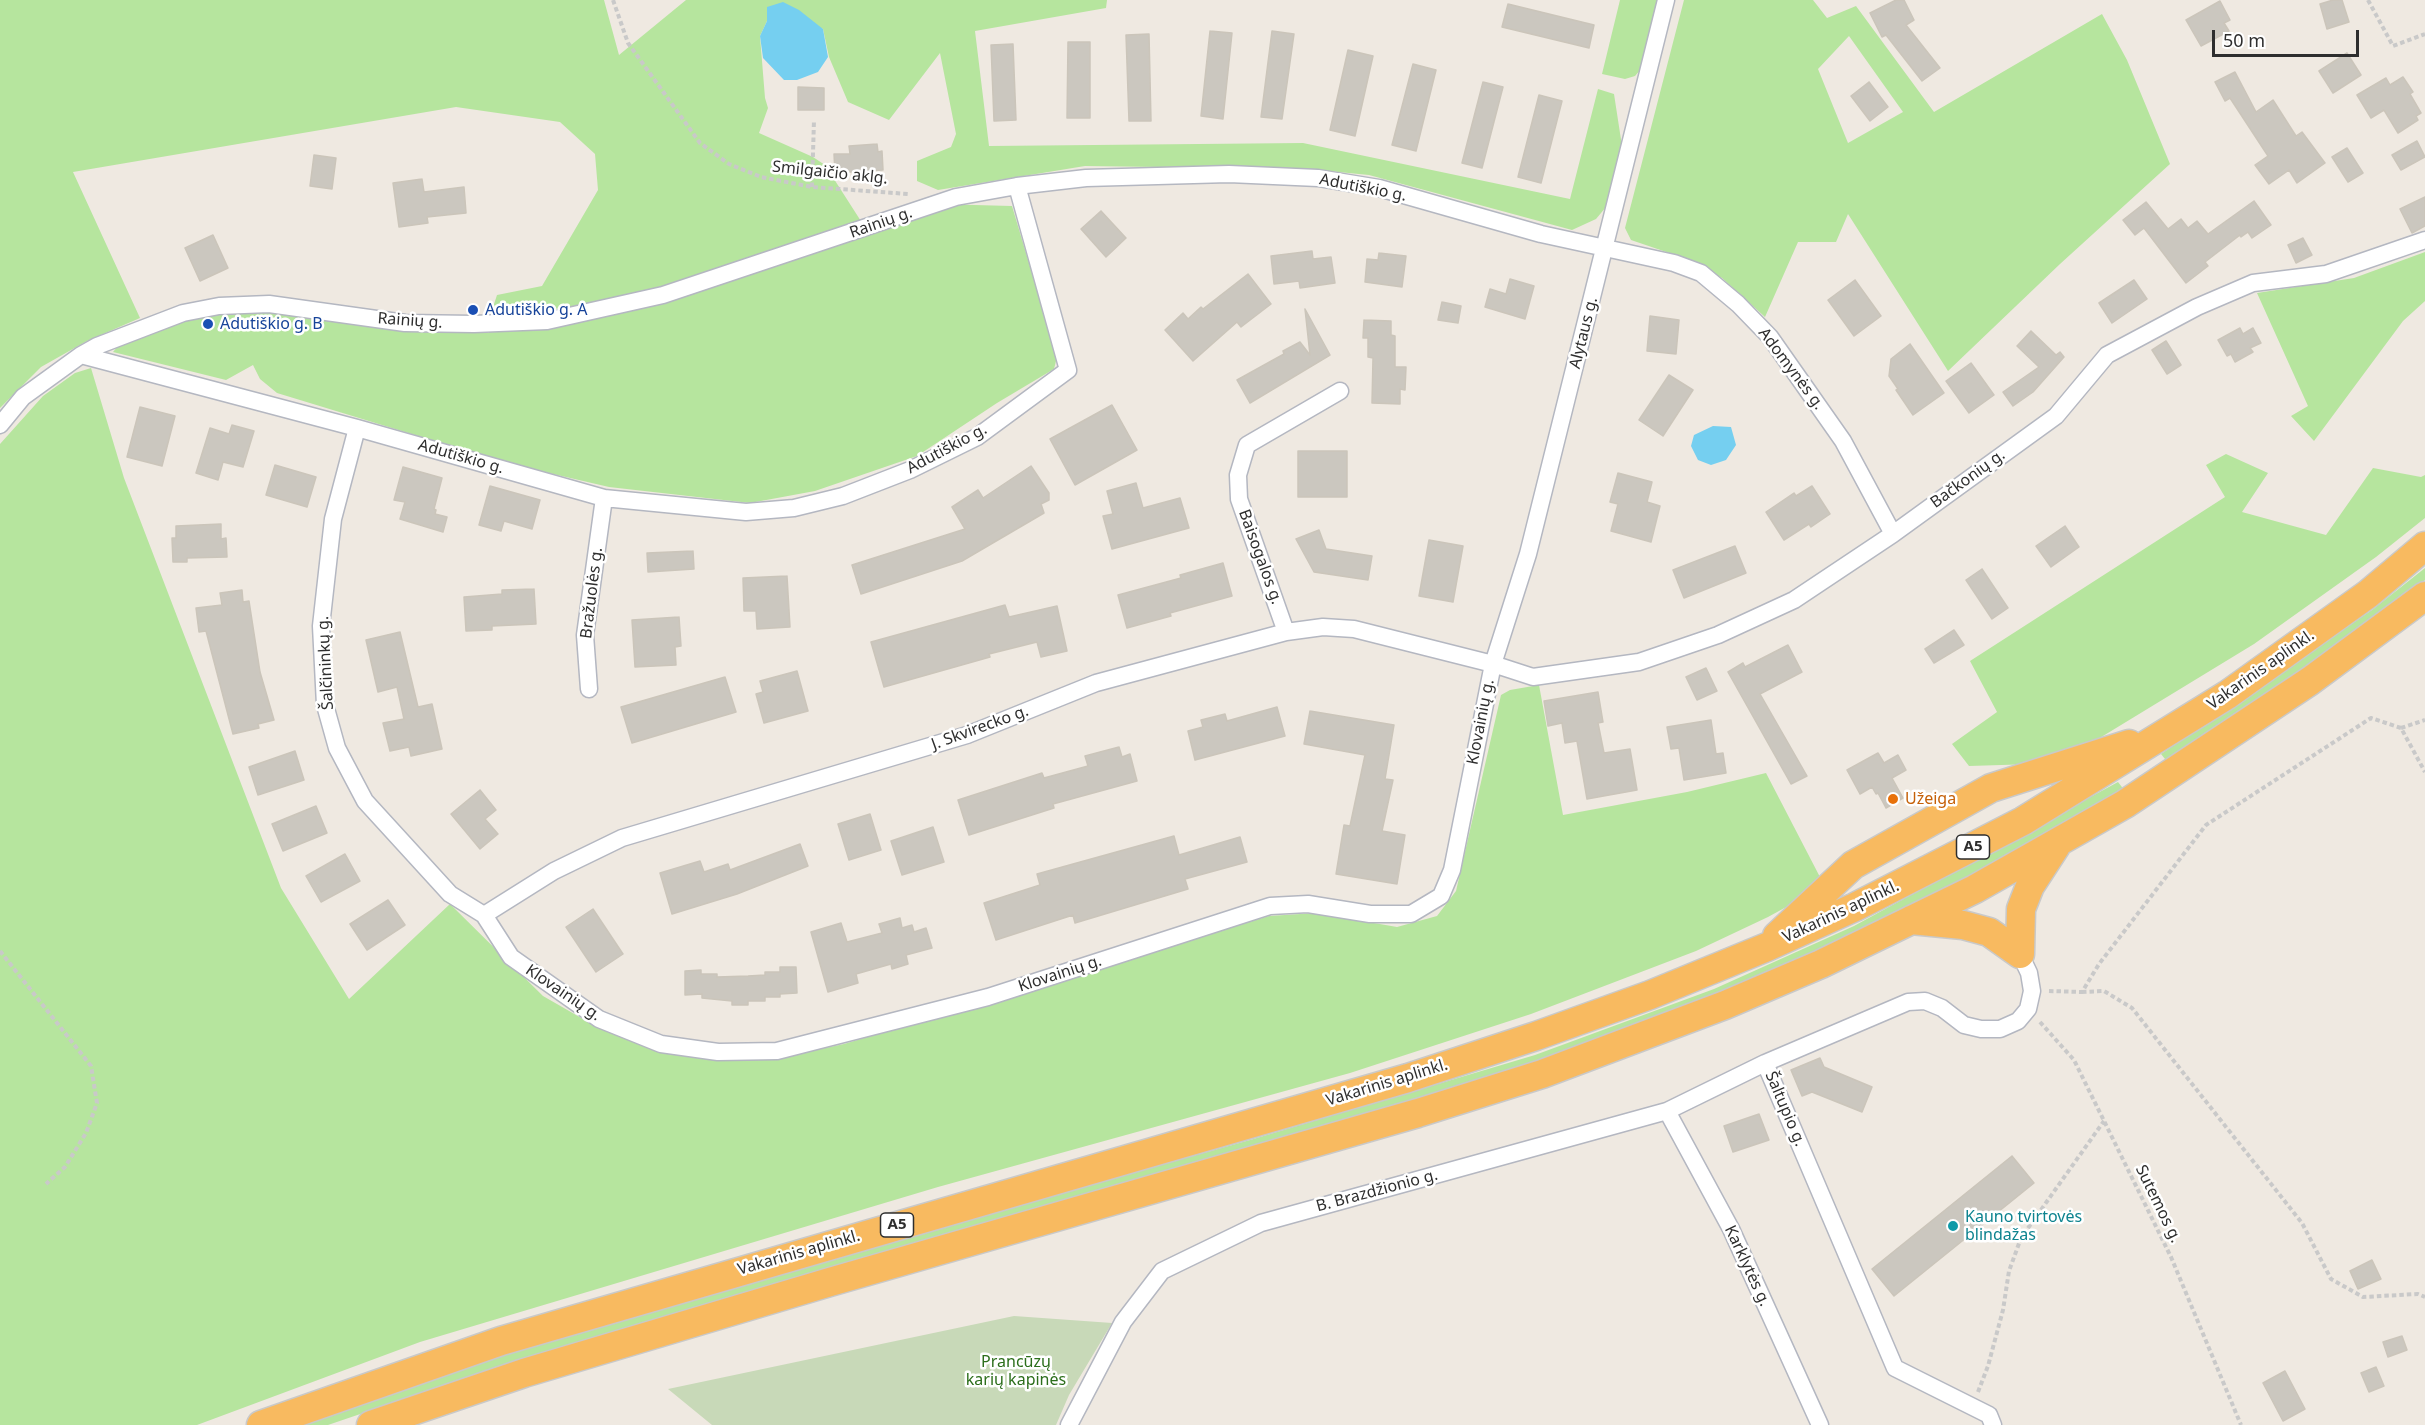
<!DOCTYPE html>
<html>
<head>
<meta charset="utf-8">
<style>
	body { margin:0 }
	#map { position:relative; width:2425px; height:1425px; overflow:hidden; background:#efe9e1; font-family:"Noto Sans",sans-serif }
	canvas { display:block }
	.scale { position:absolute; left:2212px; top:30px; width:147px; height:27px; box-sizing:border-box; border:3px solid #2e2e2e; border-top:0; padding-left:8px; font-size:18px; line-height:21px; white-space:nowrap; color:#2e2e2e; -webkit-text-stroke:4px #fff; paint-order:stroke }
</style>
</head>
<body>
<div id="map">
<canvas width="2425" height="1425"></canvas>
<div class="scale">50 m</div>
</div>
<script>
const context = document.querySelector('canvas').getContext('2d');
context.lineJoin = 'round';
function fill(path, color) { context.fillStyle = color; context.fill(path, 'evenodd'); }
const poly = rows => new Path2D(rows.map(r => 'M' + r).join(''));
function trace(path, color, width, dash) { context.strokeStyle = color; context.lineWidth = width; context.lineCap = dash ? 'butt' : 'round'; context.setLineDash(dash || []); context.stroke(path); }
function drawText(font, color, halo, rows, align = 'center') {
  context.font = font + ' "Noto Sans",sans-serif'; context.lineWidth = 5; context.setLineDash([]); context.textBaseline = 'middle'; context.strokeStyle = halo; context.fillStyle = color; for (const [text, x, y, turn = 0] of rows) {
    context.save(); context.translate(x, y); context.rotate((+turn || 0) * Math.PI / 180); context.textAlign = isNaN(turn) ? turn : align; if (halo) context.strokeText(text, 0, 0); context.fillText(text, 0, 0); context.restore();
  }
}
const green = poly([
	[0,0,604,0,619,55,686,0,1107,0,1106,8,975,31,989,146,1303,143,1570,199,1598,89,1614,94,1622,146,1606,207,1596,219,1572,230,1369,175,1308,169,1085,166,938,190,917,181,917,161,951,147,956,134,940,53,889,120,848,102,829,57,823,29,767,7,767,21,760,36,765,98,768,108,759,133,813,157,825,165,866,229,936,204,1012,206,1057,357,1054,369,997,403,917,456,815,491,750,503,609,487,510,464,277,393,260,379,253,365,226,380,113,352,118,346,181,322,210,315,268,311,408,332,489,333,490,316,497,295,542,286,598,190,595,154,560,122,456,107,73,172,140,318,87,341,41,367,0,408],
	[1620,0,1659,0,1641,69,1635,76,1625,79,1602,74],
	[1684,0,1813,0,1827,18,1856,6,1934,112,2102,14,2127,60,2170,164,2060,264,1948,371,1848,214,1836,242,1798,242,1765,317,1722,278,1684,258,1631,240,1625,228],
	[1849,36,1903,112,1848,143,1818,69],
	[2425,252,2425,301,2403,321,2314,441,2291,416,2308,406,2257,293,2354,278],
	[91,368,124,478,281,888,349,999,450,904,543,996,597,1027,773,1059,844,1044,1269,916,1316,913,1397,927,1437,916,1456,891,1501,695,1510,690,1539,685,1563,815,1687,792,1766,773,1821,879,1810,894,1768,917,1696,951,1531,1014,1350,1073,938,1187,420,1342,197,1425,0,1425,0,444,43,396,75,373],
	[2226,454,2268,473,2242,512,2326,535,2373,468,2421,477,2425,475,2425,518,2376,557,2254,644,2080,750,2034,764,1969,766,1952,744,1997,712,1970,661,2225,497,2206,465],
	[2425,568,2425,580,2400,600,2169,764,2161,754,2372,610],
	[2118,782,2125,791,2015,852,1856,933,1715,997,1535,1066,466,1378,328,1425,304,1425,465,1366,867,1247,1250,1140,1535,1055,1714,989,1854,926]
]);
const cemetery = poly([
	[1014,1316,1112,1323,1069,1395,1056,1425,712,1425,668,1389]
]);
const water = poly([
	[783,2,799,10,823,29,828,57,818,72,797,80,784,80,763,58,760,36,767,21,767,7],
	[1713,426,1731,427,1736,445,1726,460,1711,465,1698,460,1691,446,1694,435]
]);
const building = poly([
	[1896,0,1904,0,1914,20,1906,25,1940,68,1922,81,1886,35,1882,37,1870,13,1896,0],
	[2333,0,2342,0,2349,22,2327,29,2320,4,2333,0],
	[2220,1,2230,20,2224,23,2229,31,2201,46,2186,20,2220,1],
	[1508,4,1594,25,1589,48,1502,27,1508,4],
	[1210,31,1232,33,1223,119,1201,116,1210,31],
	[1272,31,1294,34,1282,119,1261,117,1272,31],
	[1149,34,1151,121,1129,121,1126,35,1149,34],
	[1068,42,1090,42,1090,118,1067,118,1068,42],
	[1013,44,1016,120,994,121,991,45,1013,44],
	[1348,50,1373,56,1355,136,1330,130,1348,50],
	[2347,53,2361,75,2333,93,2319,71,2347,53],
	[1413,64,1436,70,1416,151,1392,145,1413,64],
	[2235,72,2256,112,2273,100,2296,136,2302,132,2325,163,2297,183,2289,170,2269,184,2255,165,2268,156,2230,98,2225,101,2215,82,2235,72],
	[2403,77,2413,92,2410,94,2421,113,2416,116,2418,120,2398,133,2384,110,2371,118,2357,95,2386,78,2390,85,2403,77],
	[1483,82,1503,87,1482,168,1462,163,1483,82],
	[1869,82,1888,107,1870,121,1851,96,1869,82],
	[798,87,824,88,824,110,798,110,798,87],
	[1539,95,1562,101,1541,183,1518,177,1539,95],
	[2417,141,2425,157,2401,170,2392,155,2417,141],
	[877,144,878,152,882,151,883,170,835,173,834,154,850,154,849,146,877,144],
	[2347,148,2363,173,2348,182,2332,157,2347,148],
	[314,155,336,158,332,189,310,186,314,155],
	[422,179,424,192,464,187,466,213,427,217,428,223,399,227,393,183,422,179],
	[2425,197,2425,226,2412,233,2400,209,2425,197],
	[2254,201,2271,225,2252,238,2248,232,2241,237,2240,235,2205,262,2208,266,2186,283,2144,228,2135,235,2123,220,2146,202,2168,229,2181,219,2188,228,2197,221,2208,234,2254,201],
	[1101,211,1126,238,1106,257,1081,229,1101,211],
	[213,235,228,268,200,281,185,248,213,235],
	[2303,238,2312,255,2296,263,2288,245,2303,238],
	[1312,251,1313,259,1331,257,1335,283,1300,288,1299,281,1274,284,1271,256,1312,251],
	[1379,253,1406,256,1402,287,1365,282,1367,259,1378,260,1379,253],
	[1248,274,1271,304,1241,327,1237,322,1193,361,1165,330,1183,313,1188,319,1201,307,1203,309,1248,274],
	[1510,279,1534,286,1525,319,1485,307,1490,289,1506,294,1510,279],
	[1855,280,1881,316,1854,336,1828,300,1855,280],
	[2134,280,2147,299,2112,323,2099,303,2134,280],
	[1442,302,1461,306,1458,323,1438,320,1442,302],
	[1305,309,1330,355,1250,403,1237,380,1284,354,1283,351,1300,342,1310,355,1305,309],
	[1650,316,1679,320,1676,354,1647,351,1650,316],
	[1364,320,1391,321,1391,335,1395,336,1395,367,1406,367,1405,390,1400,389,1400,404,1372,403,1373,358,1368,357,1368,338,1363,338,1364,320],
	[2240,328,2243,334,2253,328,2261,343,2250,348,2253,352,2235,362,2231,354,2227,356,2218,340,2240,328],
	[2031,331,2056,355,2060,352,2064,357,2033,392,2013,406,2003,392,2039,367,2017,346,2031,331],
	[2166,341,2181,365,2167,374,2152,350,2166,341],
	[1910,344,1944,393,1913,415,1896,390,1898,389,1889,376,1891,359,1910,344],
	[1971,363,1994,395,1969,413,1946,381,1971,363],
	[1669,375,1693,390,1663,436,1639,420,1669,375],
	[1112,405,1137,450,1075,485,1050,439,1112,405],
	[140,407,175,416,162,466,127,457,140,407],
	[232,425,254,431,243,467,223,462,218,480,196,473,210,428,229,434,232,425],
	[1298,451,1347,451,1347,497,1298,497,1298,451],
	[275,465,316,477,307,507,266,495,275,465],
	[1031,466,1049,493,1049,500,1041,504,1044,513,962,561,861,594,852,565,965,529,952,507,978,490,983,498,1031,466],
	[403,467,442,478,434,509,436,510,435,514,447,517,443,532,400,519,405,502,394,500,403,467],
	[1618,473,1652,482,1647,502,1660,506,1651,542,1611,531,1618,504,1610,502,1618,473],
	[1136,483,1143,508,1180,498,1189,528,1112,549,1103,516,1113,514,1107,491,1136,483],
	[490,486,540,500,532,529,504,521,501,531,479,525,490,486],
	[1812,486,1830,514,1811,527,1809,524,1784,540,1766,512,1794,493,1796,496,1812,486],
	[221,524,221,539,226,538,227,557,187,558,187,562,173,562,172,538,176,538,176,526,221,524],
	[2065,526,2079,547,2051,567,2036,546,2065,526],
	[1319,530,1326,549,1372,556,1368,580,1314,572,1296,539,1319,530],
	[1429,540,1463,546,1453,602,1419,596,1429,540],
	[1735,546,1746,573,1684,598,1673,570,1735,546],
	[693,551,694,569,648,572,647,553,693,551],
	[1223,563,1232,596,1170,613,1171,616,1127,628,1118,595,1181,578,1180,575,1223,563],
	[1982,569,2008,608,1992,619,1966,580,1982,569],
	[787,576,790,627,757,629,756,611,744,611,743,578,787,576],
	[534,589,536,624,492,626,492,630,466,631,464,597,502,594,502,590,534,589],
	[242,590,243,602,249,601,260,672,274,720,258,724,259,728,233,734,206,631,199,632,196,608,222,605,220,593,242,590],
	[1005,605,1009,617,1057,606,1067,651,1041,657,1037,642,989,654,990,657,884,687,871,642,1005,605],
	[679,617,681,646,675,647,676,665,635,667,632,620,679,617],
	[1954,630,1964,645,1934,663,1925,649,1954,630],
	[400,632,418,707,432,704,442,749,411,756,409,747,390,751,383,723,404,719,397,687,378,692,366,640,400,632],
	[1788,645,1802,672,1760,694,1807,776,1791,784,1728,672,1743,663,1745,667,1788,645],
	[1706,668,1717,691,1697,700,1686,677,1706,668],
	[797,671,808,711,764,723,756,694,763,692,760,681,797,671],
	[725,677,736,712,632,743,621,707,725,677],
	[1598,692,1603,722,1598,723,1604,753,1630,749,1637,790,1587,799,1577,741,1565,743,1562,723,1548,726,1544,701,1598,692],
	[1277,707,1285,736,1195,760,1188,731,1203,727,1201,720,1225,714,1227,721,1277,707],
	[1310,711,1394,725,1385,779,1393,780,1382,831,1405,835,1397,884,1336,874,1344,825,1350,826,1365,755,1304,744,1310,711],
	[1711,720,1716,754,1723,753,1726,773,1684,780,1679,748,1671,749,1667,727,1711,720],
	[1119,747,1122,757,1130,754,1137,781,1053,804,1054,808,969,835,958,800,1042,773,1044,778,1088,766,1085,756,1119,747],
	[295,751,304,780,258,795,249,767,295,751],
	[1878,753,1884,763,1898,755,1906,770,1892,778,1903,798,1886,808,1878,793,1876,794,1872,787,1860,794,1847,770,1878,753],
	[480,790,496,810,485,819,498,834,480,849,451,814,480,790],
	[316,806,327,833,283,851,272,824,316,806],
	[870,814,881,850,849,860,838,824,870,814],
	[933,827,944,862,902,875,891,841,933,827],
	[1174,836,1179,855,1240,837,1247,862,1185,879,1188,889,1075,923,1073,915,996,940,984,903,1040,885,1037,874,1174,836],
	[800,844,808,866,737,894,672,914,660,873,700,861,704,872,728,864,730,870,800,844],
	[345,854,360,881,321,902,306,876,345,854],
	[388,900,405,925,367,950,350,924,388,900],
	[593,909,623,954,596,972,566,927,593,909],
	[900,918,902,928,912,925,914,932,926,928,932,948,906,955,908,964,892,969,891,964,856,974,858,983,828,992,811,932,841,923,847,942,882,933,879,924,900,918],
	[780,967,796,967,797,993,780,994,780,997,765,997,765,1001,748,1001,748,1005,732,1005,732,1001,702,998,702,994,685,995,685,971,701,970,701,974,717,974,717,977,748,976,765,975,765,972,780,972,780,967],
	[1820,1058,1824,1067,1872,1087,1862,1112,1812,1092,1802,1096,1791,1070,1820,1058],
	[1759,1114,1769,1140,1733,1152,1724,1126,1759,1114],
	[2012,1156,2034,1183,1894,1296,1872,1269,2012,1156],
	[2372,1260,2381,1279,2358,1289,2350,1271,2372,1260],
	[2402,1336,2407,1350,2388,1357,2383,1342,2402,1336],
	[2376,1367,2384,1386,2369,1392,2361,1373,2376,1367],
	[2285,1371,2305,1409,2283,1421,2263,1383,2285,1371]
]);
const path = poly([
	[613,0,628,43,700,143,729,164,761,177,812,187,908,194],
	[2368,0,2393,46,2425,34],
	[812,187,814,120],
	[2401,728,2425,720],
	[0,951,91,1066,97,1103,86,1133,65,1167,46,1184],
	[2049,991,2082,992,2099,964,2206,825,2371,718,2401,728,2425,772],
	[2082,992,2104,991,2132,1008,2302,1223,2331,1279,2363,1297,2418,1294,2425,1297],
	[2040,1022,2074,1060,2171,1257,2241,1425],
	[1978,1392,1988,1366,2003,1310,2009,1271,2021,1238,2104,1121]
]);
const minor = poly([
	[81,355,357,428,604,498,746,512,794,508,843,496,910,470,977,437,1068,370,1017,186,1086,178,1229,174,1318,178,1379,188,1541,234,1674,263,1701,273,1738,304,1770,337,1843,441,1893,534],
	[0,425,23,397,81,355,97,346,183,313,219,306,269,304,405,323,474,324,547,321,663,295,956,197,1017,186],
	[357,428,333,519,321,626,325,705,337,748,365,801,450,894,484,915,511,957,599,1019,661,1044,718,1052,777,1051,988,997,1270,906,1308,904,1370,914,1411,914,1441,896,1452,870,1493,664,1528,554,1666,0],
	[1286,632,1239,499,1238,475,1247,445,1340,391],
	[589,689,585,635,604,498],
	[484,915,554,871,622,838,967,735,1096,683,1286,632,1323,627,1354,629,1493,664,1533,677,1639,662,1718,635,1794,600,1893,534,2056,416,2107,355,2197,307,2253,283,2326,274,2425,240],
	[1667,1111,1731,1229,1820,1425],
	[1069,1425,1123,1322,1162,1271,1261,1223,1667,1111,1765,1063],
	[1993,1425,1989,1415,1895,1368,1765,1063,1908,1002,1925,1001,1942,1008,1964,1025,1981,1029,2000,1029,2018,1021,2028,1009,2032,991,2029,973,2020,954]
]);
const trunk = poly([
	[1911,920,1963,925,1989,932,2020,954],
	[1777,936,1853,865,1991,788,2129,744],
	[2020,954,2021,909,2030,886,2056,846],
	[261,1425,501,1341,1408,1078,1536,1036,1650,995,1767,947,1855,907,2023,821,2227,695,2368,594,2425,546],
	[371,1425,524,1373,830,1282,1418,1113,1542,1074,1725,1005,1821,964,1975,889,2125,804,2310,681,2425,596]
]);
const markers = [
	[473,310,6,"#1a4fb4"],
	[208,324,6,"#1a4fb4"],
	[1893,799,6,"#e8710a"],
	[1953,1226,6,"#0f9aa8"]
];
const shields = [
	[1973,847,33],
	[897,1225,33]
];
const shieldNames = [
	["A5",1973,847],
	["A5",897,1225]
];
const streetNames = [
	["Smilgaičio aklg.",830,173,6],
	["Adutiškio g.",1363,188,11],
	["Rainių g.",881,223,-19],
	["Rainių g.",410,321,4],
	["Alytaus g.",1584,333,-76],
	["Adomynės g.",1791,369,53],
	["Adutiškio g.",947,449,-28],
	["Adutiškio g.",461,457,16],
	["Bačkonių g.",1968,479,-36],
	["Baisogalos g.",1260,557,70],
	["Bražuolės g.",592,593,-83],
	["Šalčininkų g.",326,663,-93],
	["Vakarinis aplinkl.",2261,670,-35],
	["Klovainių g.",1481,722,-79],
	["J. Skvirecko g.",980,728,-20],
	["Vakarinis aplinkl.",1841,912,-25],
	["Klovainių g.",1060,974,-18],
	["Klovainių g.",563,993,34],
	["Vakarinis aplinkl.",1387,1083,-17],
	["Šaltupio g.",1785,1109,67],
	["B. Brazdžionio g.",1377,1191,-15],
	["Sutemos g.",2158,1204,64],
	["Vakarinis aplinkl.",799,1253,-16],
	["Karklytės g.",1747,1266,65]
];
const transitNames = [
	["Adutiškio g. A",485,310],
	["Adutiškio g. B",220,324]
];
const foodNames = [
	["Užeiga",1905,799]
];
const cultureNames = [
	["Kauno tvirtovės",1965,1217],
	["blindažas",1965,1235]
];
const parkNames = [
	["Prancūzų",1016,1362],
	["karių kapinės",1016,1380]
];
fill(green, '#b6e59e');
fill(cemetery, '#c8d9b8');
fill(water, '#75cff0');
fill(building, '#cbc7bf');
trace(building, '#cbc5ba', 1.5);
trace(minor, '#b4b7c1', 19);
trace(trunk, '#c9c9c9', 31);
trace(path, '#c9c9c9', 4, [4.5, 3]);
trace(minor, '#fff', 16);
trace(trunk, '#f8ba60', 28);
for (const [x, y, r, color] of markers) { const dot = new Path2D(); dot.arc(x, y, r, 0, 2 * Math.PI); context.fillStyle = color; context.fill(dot); trace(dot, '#fff', 2); }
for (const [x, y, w] of shields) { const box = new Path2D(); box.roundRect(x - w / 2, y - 12, w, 24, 4.5); context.fillStyle = '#fff'; context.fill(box); trace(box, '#2e2e2e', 1.5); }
drawText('bold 15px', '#2e2e2e', null, shieldNames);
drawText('16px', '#2e2e2e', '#fff', streetNames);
drawText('16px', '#164399', '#fff', transitNames, 'left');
drawText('16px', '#c56008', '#fff', foodNames, 'left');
drawText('16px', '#0d838f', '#fff', cultureNames, 'left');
drawText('16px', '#2c6e1b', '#fff', parkNames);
</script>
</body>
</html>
